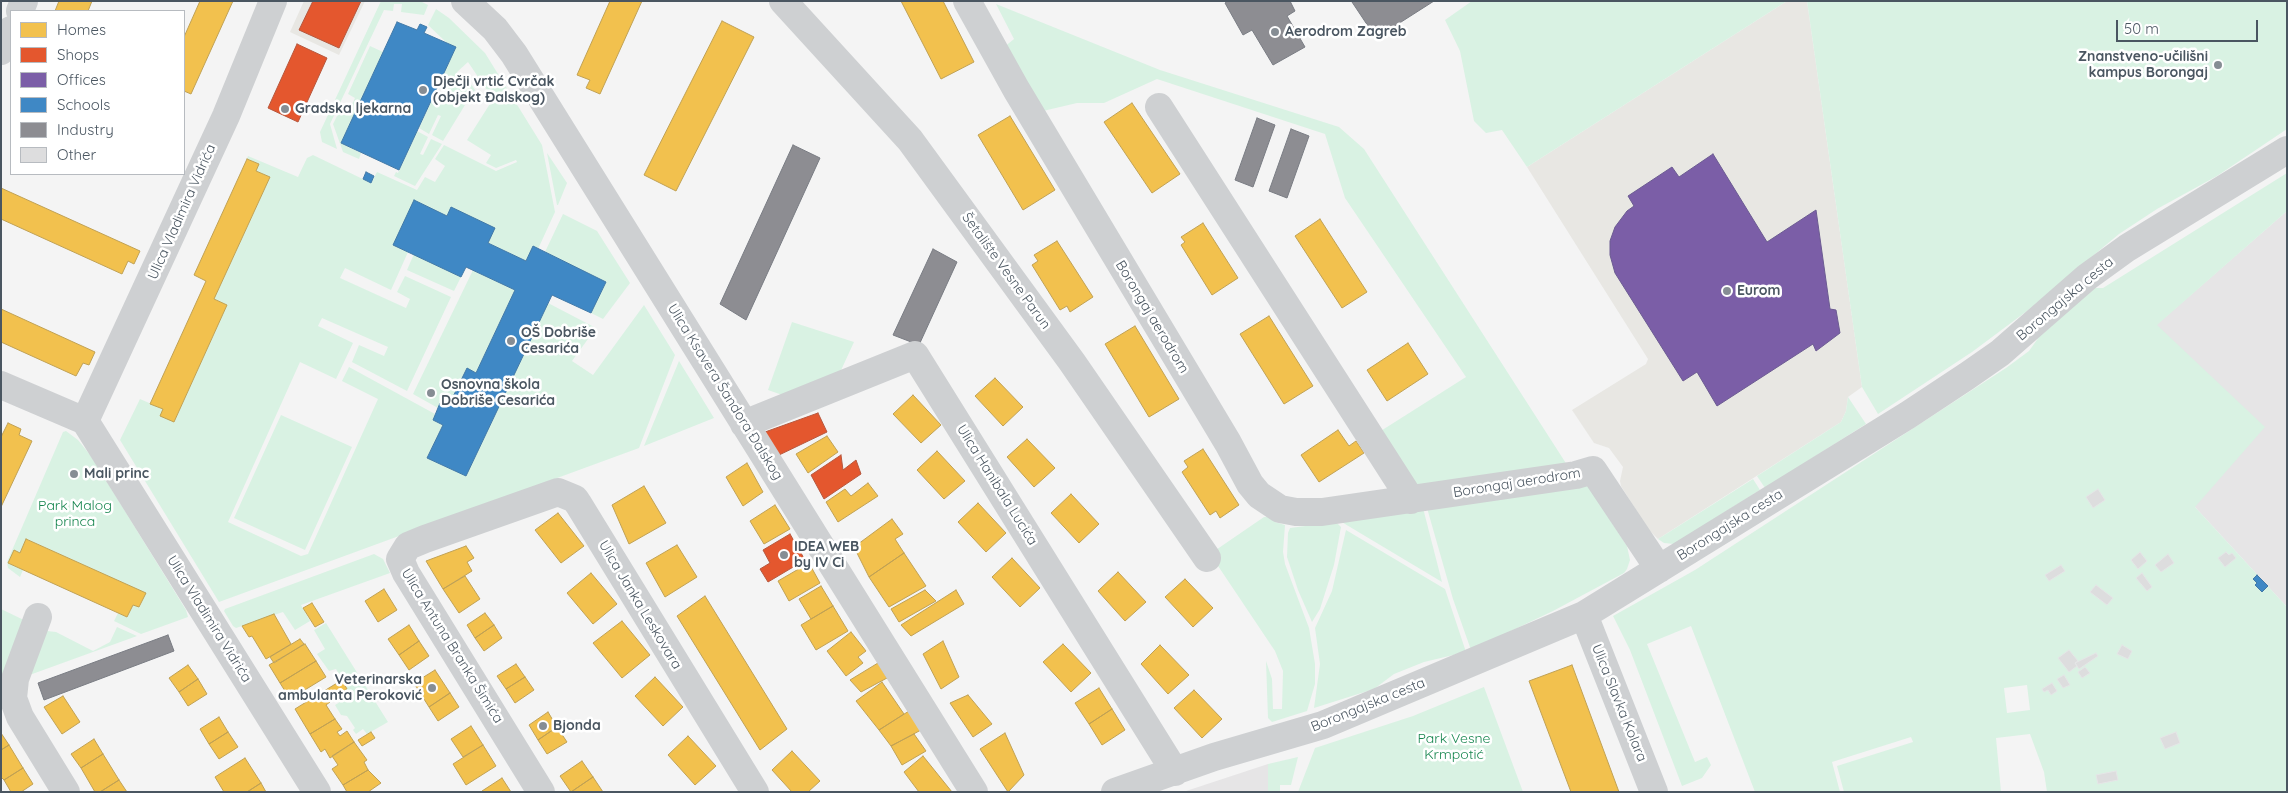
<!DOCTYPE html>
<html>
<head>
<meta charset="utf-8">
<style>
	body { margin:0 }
	#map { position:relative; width:2288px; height:793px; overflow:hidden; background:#f4f4f4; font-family:Quicksand,sans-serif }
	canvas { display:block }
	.frame { position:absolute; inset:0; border:2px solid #4a5661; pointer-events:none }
	.legend { position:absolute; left:10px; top:10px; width:175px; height:165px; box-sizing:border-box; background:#fff; border:1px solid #b7bbc0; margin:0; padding:6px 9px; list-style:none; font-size:15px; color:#4a5661 }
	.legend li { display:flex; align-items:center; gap:10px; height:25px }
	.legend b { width:25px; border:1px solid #b7bbc0 }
	.scale { position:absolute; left:2116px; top:20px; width:142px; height:22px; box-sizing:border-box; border:2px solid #4a5661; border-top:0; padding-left:6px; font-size:15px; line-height:18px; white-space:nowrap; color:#4a5661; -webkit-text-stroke:4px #fff; paint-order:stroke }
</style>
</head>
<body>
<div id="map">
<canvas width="2288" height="793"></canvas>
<div class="frame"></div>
<ul class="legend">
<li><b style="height:14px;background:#f2c14e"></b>Homes</li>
<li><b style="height:14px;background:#e4572e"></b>Shops</li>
<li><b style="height:14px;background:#7b5ea7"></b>Offices</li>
<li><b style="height:14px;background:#3f88c5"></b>Schools</li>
<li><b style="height:14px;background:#8d8d92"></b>Industry</li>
<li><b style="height:14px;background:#ddddde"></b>Other</li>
</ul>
<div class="scale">50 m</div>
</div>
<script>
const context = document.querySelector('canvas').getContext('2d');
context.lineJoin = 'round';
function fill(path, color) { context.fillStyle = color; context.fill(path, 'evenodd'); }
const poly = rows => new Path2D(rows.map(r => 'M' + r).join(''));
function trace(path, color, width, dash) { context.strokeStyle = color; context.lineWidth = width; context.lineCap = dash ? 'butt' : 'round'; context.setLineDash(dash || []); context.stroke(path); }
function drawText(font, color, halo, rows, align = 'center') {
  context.font = font + ' Quicksand,sans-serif'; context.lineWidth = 5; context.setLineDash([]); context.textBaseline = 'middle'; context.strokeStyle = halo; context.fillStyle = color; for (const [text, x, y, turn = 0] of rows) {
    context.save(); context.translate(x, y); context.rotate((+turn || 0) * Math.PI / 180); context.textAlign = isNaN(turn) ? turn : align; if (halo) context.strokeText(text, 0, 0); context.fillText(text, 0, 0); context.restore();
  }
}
const commercial = poly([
	[304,1,365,1,339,55,290,32],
	[1787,1,1807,1,1862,387,1848,397,1846,411,1841,422,1658,539,1647,528,1621,486,1620,481,1623,467,1609,448,1594,443,1572,410,1646,364,1648,359,1527,167]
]);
const education = poly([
	[2287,211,2287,607,2195,507,2156,325],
	[1268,764,1268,792,1183,792]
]);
const green = poly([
	[381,1,420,1,428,5,424,15,401,12,402,4,394,4,393,11,384,10,330,124,337,149,322,142,320,132],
	[1472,1,1787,1,1527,167,1502,130,1486,133,1474,121,1460,51,1445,20],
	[1807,1,2287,1,2287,129,2217,176,2157,209,2119,234,2027,311,1972,352,1878,414,1862,387],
	[996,4,1160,70,1339,127,1364,149,1569,468,1415,487,1376,434,1466,377,1345,198,1325,134,1157,79,1104,103,1077,103,1043,111,1003,48,1014,39],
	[436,9,449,18,485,53,542,145,555,212,538,249,526,261,488,243,451,208,447,216,414,201,408,252,391,290,345,268,340,278,406,308,410,299,397,292,405,276,451,297,407,391,352,362,359,345,384,356,388,347,322,318,318,326,353,343,336,379,300,362,228,522,301,556,308,554,378,399,342,381,349,367,435,414,433,420,443,425,427,458,466,476,548,303,596,328,572,361,593,375,644,305,675,355,639,448,219,602,120,440,140,399,163,409,174,422,227,305,214,299,270,177,256,171,259,164,247,159,248,156,298,177,307,158,313,155,371,183,377,172,417,190,425,177,435,182,445,166,435,159,444,145,496,171,517,162,516,160,496,168,486,163,491,155,467,140,493,99,468,62,457,72,459,75,452,82,454,84,460,78,467,87,469,85,465,80,467,78,475,90,467,102,437,87,456,47,447,43,428,25],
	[370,46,383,52,341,143,361,153,359,159,343,152,333,124,341,108,349,111,355,98,348,94],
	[436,91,465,105,443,141,432,135,441,116,438,115,429,134,419,128],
	[417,131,428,137,420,154,423,155,431,139,442,144,415,186,394,176,396,172,398,173],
	[547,153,567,183,558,205,557,205],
	[2287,173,2287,211,2157,325,2265,427,2195,507,2287,607,2287,792,2047,792,2044,772,2030,734,1996,738,2001,792,1844,792,1837,766,1913,742,1911,737,1832,762,1840,792,1755,792,1691,626,1647,644,1695,762,1707,757,1711,765,1702,778,1682,786,1630,650,1613,616,1695,570,2006,368,2029,351,2039,337,2095,288,2103,288],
	[2027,685,2030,710,2007,713,2004,688],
	[563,214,597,231,630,283,603,319,591,313,606,282,545,252],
	[414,254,461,277,454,291,407,270],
	[473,270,515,290,476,373,467,369,448,407,440,403,438,408,413,394],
	[792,322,854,342,837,379,788,397,768,390],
	[679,361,714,418,644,446],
	[1848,397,1866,424,1765,488,1757,476,1841,422,1846,411],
	[281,415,352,447,305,550,234,518],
	[66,431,78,440,91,456,186,610,188,617,141,634,114,621,118,613,127,617,133,605,140,607,145,593,27,539,20,553,14,551,8,563,23,570,20,577,8,568,7,562,63,432],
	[1753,479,1760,490,1674,544,1664,543,1658,539],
	[1576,486,1588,486,1627,546,1630,560,1627,569,1624,573,1553,611,1471,650,1453,599,1427,508],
	[1423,508,1442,582,1340,521],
	[1264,517,1268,517,1275,522,1285,525,1283,552,1285,564,1309,628,1315,664,1315,684,1307,711,1272,722,1268,718,1266,661,1272,679,1273,709,1282,709,1283,671,1275,651,1210,554],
	[1336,522,1341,527,1334,565,1320,609,1312,622,1298,590,1287,557,1288,533,1290,528],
	[1346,530,1445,589,1466,652,1424,662,1394,674,1374,689,1314,708,1320,664,1315,628,1332,591],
	[374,554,383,559,390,573,301,605,310,621,295,630,283,612,236,628,233,626,224,611,225,609],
	[1,609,30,623,1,682],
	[326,623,388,722,367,734,363,729,356,734,353,730,355,728,347,716,341,715,335,705,340,702,336,695,347,688,336,669,329,671,317,654,325,649,314,630],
	[117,627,137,636,24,677,47,631,56,632,93,651,110,642],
	[1484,687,1523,792,1298,792,1315,748,1413,716],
	[1298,757,1291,785,1280,785,1280,792,1268,792,1268,764]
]);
const homes = poly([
	[59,1,92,1,88,11,55,11,59,1],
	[200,1,233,1,191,94,184,91,184,37,200,1],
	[610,1,642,1,600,94,586,88,590,80,577,75,610,1],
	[901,1,943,1,974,62,941,79,901,1],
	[722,21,754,37,676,191,644,175,722,21],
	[1132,103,1180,174,1152,193,1104,122,1132,103],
	[1010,116,1055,190,1023,210,978,135,1010,116],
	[247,159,259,164,256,171,270,177,214,299,227,305,174,422,160,416,163,409,150,404,206,281,194,275,247,159],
	[1,188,140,251,134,264,128,261,122,274,1,219,1,188],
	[1320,219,1367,292,1342,308,1295,236,1320,219],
	[1203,223,1238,278,1212,295,1181,245,1185,242,1181,237,1203,223],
	[1057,241,1093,297,1070,312,1067,306,1060,310,1032,265,1038,261,1034,255,1057,241],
	[1,309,95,352,89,365,83,363,76,376,1,342,1,309],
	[1269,316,1313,386,1284,404,1240,334,1269,316],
	[1135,326,1179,399,1149,417,1105,344,1135,326],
	[1408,343,1428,374,1387,401,1367,370,1408,343],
	[995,378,1023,407,1003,426,975,396,995,378],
	[913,395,941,425,921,443,893,414,913,395],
	[8,423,21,429,19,435,32,441,1,507,1,437,8,423],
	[1338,430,1349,446,1356,441,1364,453,1319,482,1301,455,1338,430],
	[827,436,838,452,808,473,796,454,827,436],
	[1027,439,1055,468,1034,487,1007,457,1027,439],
	[1203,449,1239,505,1220,518,1216,511,1210,515,1182,472,1188,467,1184,461,1203,449],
	[937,451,965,481,944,499,917,470,937,451],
	[747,463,763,492,743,506,726,477,747,463],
	[868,483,878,496,838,522,826,502,845,489,851,496,868,483],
	[644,486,666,523,629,544,612,505,644,486],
	[1071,494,1099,524,1079,543,1051,513,1071,494],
	[978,503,1006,533,986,552,958,522,978,503],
	[775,505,790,529,764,544,750,521,775,505],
	[558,513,584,546,561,563,535,530,558,513],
	[892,519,903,534,895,539,904,553,869,577,854,547,892,519],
	[26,539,146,593,139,607,133,605,127,617,8,563,14,550,20,553,26,539],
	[677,545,697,577,665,597,646,563,677,545],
	[466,546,474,558,467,562,472,571,443,589,426,561,466,546],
	[904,553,926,586,889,607,869,577,904,553],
	[1012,558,1040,588,1020,607,992,577,1012,558],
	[809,563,820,583,789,601,778,581,809,563],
	[1118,572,1146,602,1125,621,1098,591,1118,572],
	[591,573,617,604,593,624,567,593,591,573],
	[465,576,480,599,459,613,443,589,465,576],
	[1185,579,1213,608,1193,627,1165,597,1185,579],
	[821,586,833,606,811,619,799,599,821,586],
	[384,589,397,610,378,622,365,601,384,589],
	[925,590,936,601,899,622,891,609,925,590],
	[956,590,964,604,911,636,901,625,956,590],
	[705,596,787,729,760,750,677,616,705,596],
	[312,603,324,622,315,627,303,608,312,603],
	[833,606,848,631,816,650,801,625,833,606],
	[485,613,494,625,475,638,467,625,485,613],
	[274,614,291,644,266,659,252,636,249,637,242,626,274,614],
	[622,621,650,655,622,678,593,643,622,621],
	[409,625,419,641,399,655,388,639,409,625],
	[494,625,502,638,484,651,475,638,494,625],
	[851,632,866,651,858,657,863,663,846,676,827,651,851,632],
	[300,639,304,644,274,663,270,657,300,639],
	[419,641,429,656,409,670,399,655,419,641],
	[943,641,959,677,941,689,923,654,943,641],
	[305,644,316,661,280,683,269,665,305,644],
	[1063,644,1091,673,1071,692,1043,662,1063,644],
	[1160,645,1189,675,1168,694,1141,664,1160,645],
	[316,661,326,677,290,699,280,683,316,661],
	[878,663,887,678,861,692,850,680,878,663],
	[516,664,525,677,506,689,497,676,516,664],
	[188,665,198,679,179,692,169,678,188,665],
	[1572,665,1619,792,1571,792,1529,681,1572,665],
	[435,670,450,693,429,707,414,683,435,670],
	[525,677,534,690,515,703,506,689,525,677],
	[655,677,683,707,663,726,635,696,655,677],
	[198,679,207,694,188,706,179,692,198,679],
	[342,680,347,689,329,700,324,691,342,680],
	[882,682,904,714,879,730,856,701,882,682],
	[1099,688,1112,709,1089,724,1075,703,1099,688],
	[1194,690,1222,719,1202,738,1174,708,1194,690],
	[324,691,330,702,326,705,335,719,310,734,295,709,324,691],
	[450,693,459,707,438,721,429,707,450,693],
	[968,695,992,724,973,737,950,703,968,695],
	[63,696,80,722,62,734,44,707,63,696],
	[1112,709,1125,730,1102,745,1089,724,1112,709],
	[909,711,921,730,891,746,879,730,909,711],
	[548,712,557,727,538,740,529,725,548,712],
	[219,717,228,732,209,744,200,729,219,717],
	[335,719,342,729,337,732,340,736,347,731,354,742,330,758,325,749,321,752,310,734,335,719],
	[471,726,483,745,463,757,451,739,471,726],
	[557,727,567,742,547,754,538,740,557,727],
	[228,732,238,747,219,759,209,744,228,732],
	[371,732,375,738,362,746,358,740,371,732],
	[1,733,9,745,1,750,1,733],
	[1005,733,1024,775,1008,792,980,749,1005,733],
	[914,734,926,751,902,765,891,746,914,734],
	[688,736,716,766,695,785,668,755,688,736],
	[94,739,103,754,81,768,71,754,94,739],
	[354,742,367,760,364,762,368,770,343,785,332,769,338,765,332,756,354,742],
	[9,745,23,768,4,780,1,777,1,750,9,745],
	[483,745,496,766,466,785,453,764,483,745],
	[792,751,820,781,808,792,792,792,772,770,792,751],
	[103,754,119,780,100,792,95,792,81,768,103,754],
	[923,756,952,792,919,792,904,772,923,756],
	[245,758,261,783,247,792,224,792,215,777,245,758],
	[582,761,593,777,571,792,560,776,582,761],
	[23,768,33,784,21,792,11,792,4,780,23,768],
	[368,770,381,783,368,792,347,792,343,785,368,770],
	[593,777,603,792,571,792,593,777],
	[502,778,511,792,482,792,482,791,502,778],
	[119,780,127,792,100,792,119,780],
	[261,783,266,792,247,792,261,783]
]);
const shops = poly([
	[313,1,361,1,339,48,299,30,313,1],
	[297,44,327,58,298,122,268,108,297,44],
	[818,413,827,432,779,455,765,432,818,413],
	[841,455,843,470,856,460,861,474,824,499,811,475,841,455],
	[790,534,805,560,768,582,760,569,770,563,763,550,790,534]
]);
const offices = poly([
	[1713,154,1767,242,1816,210,1830,309,1836,310,1840,333,1816,351,1813,344,1717,406,1697,372,1683,381,1615,273,1610,255,1610,241,1615,227,1627,211,1634,206,1628,196,1672,167,1679,177,1713,154]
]);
const schools = poly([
	[397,22,417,30,420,24,427,27,424,33,456,47,399,170,341,143,397,22],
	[366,172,374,176,371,183,363,179,366,172],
	[414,200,447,216,451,207,495,228,488,243,526,261,533,246,606,282,591,313,552,295,466,476,427,458,443,425,433,420,440,403,448,407,467,368,476,373,515,290,466,267,461,277,393,245,414,200],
	[2257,575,2268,586,2262,592,2255,585,2257,583,2253,579,2257,575]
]);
const industry = poly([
	[1228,1,1290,1,1295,11,1287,16,1305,47,1273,65,1252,30,1243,35,1225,3,1228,1],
	[1354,1,1434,1,1376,38,1352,2,1354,1],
	[1257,118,1275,125,1253,187,1235,180,1257,118],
	[1291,129,1309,136,1287,198,1269,191,1291,129],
	[793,145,820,158,746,320,720,304,793,145],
	[933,249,957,262,919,345,893,335,933,249],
	[168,635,174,651,44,700,38,683,168,635]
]);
const building = poly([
	[2098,489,2105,500,2093,508,2086,497,2098,489],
	[2140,552,2147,561,2138,569,2131,560,2140,552],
	[2226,552,2229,555,2232,553,2236,558,2225,567,2218,558,2226,552],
	[2168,554,2174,563,2161,572,2155,565,2168,554],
	[2061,565,2065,571,2049,581,2045,575,2061,565],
	[2142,573,2152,587,2147,591,2136,578,2142,573],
	[2096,585,2113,598,2107,605,2090,592,2096,585],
	[2122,645,2132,651,2128,659,2117,654,2122,645],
	[2069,650,2078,661,2075,663,2077,666,2069,672,2058,658,2069,650],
	[2096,653,2098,656,2079,669,2075,663,2096,653],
	[2085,667,2090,673,2082,678,2078,672,2085,667],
	[2064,675,2070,685,2063,688,2057,679,2064,675],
	[2052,683,2057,691,2051,695,2048,690,2044,692,2042,689,2052,683],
	[2176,732,2180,743,2165,749,2160,738,2176,732],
	[2116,771,2118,780,2098,784,2096,775,2116,771]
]);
const minor = poly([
	[465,1,495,29,514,54,974,792],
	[783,1,910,140,1072,362,1207,558],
	[967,1,1016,89,1228,443,1250,484,1259,495,1280,509,1296,512,1322,512,1576,475,1593,470,1659,569],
	[20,11,24,1],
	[1,51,11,30],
	[1159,107,1411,500],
	[1,385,85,421,317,792],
	[85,421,226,116,273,1],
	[744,424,915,355,1175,772],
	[1584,615,1654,792],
	[38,617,15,679,13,698,20,717,66,792],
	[541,792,406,573,400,559,408,546,425,539,558,492,575,499,579,505,755,792],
	[1115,792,1214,757,1323,725,1584,615,1908,415,1967,376,2000,353,2087,277,2127,248,2287,150]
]);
const markers = [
	[1275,32,5,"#868d94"],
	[2218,65,5,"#868d94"],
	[423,90,5,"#868d94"],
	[285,109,5,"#868d94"],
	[1727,291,5,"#868d94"],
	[511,341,5,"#868d94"],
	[431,393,5,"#868d94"],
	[74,474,5,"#868d94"],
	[784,555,5,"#868d94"],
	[432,688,5,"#868d94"],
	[543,726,5,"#868d94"]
];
const poiNames = [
	["Aerodrom Zagreb",1285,32],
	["Znanstveno-učilišni",2208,57,"right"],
	["kampus Borongaj",2208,73,"right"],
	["Dječji vrtić Cvrčak",433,82],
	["(objekt Đalskog)",433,98],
	["Gradska ljekarna",295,109],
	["Eurom",1737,291],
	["OŠ Dobriše",521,333],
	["Cesarića",521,349],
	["Osnovna škola",441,385],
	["Dobriše Cesarića",441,401],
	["Mali princ",84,474],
	["IDEA WEB",794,547],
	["by IV Ci",794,563],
	["Veterinarska",422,680,"right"],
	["ambulanta Peroković",422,696,"right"],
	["Bjonda",553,726]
];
const streetNames = [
	["Ulica Vladimira Vidrića",182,212,-66],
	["Šetalište Vesne Parun",1006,271,54],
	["Borongajska cesta",2065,299,-40],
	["Borongaj aerodrom",1152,317,59],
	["Ulica Ksavera Šandora Đalskog",725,392,58],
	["Borongaj aerodrom",1517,483,-9],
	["Ulica Hanibala Lucića",997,485,58],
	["Borongajska cesta",1730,525,-32],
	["Ulica Janka Leskovara",640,605,59],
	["Ulica Vladimira Vidrića",209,619,58],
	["Ulica Antuna Branka Šimića",452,646,58],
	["Ulica Slavka Kolara",1619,703,68],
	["Borongajska cesta",1368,705,-22]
];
const parkNames = [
	["Park Malog",75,506],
	["princa",75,522],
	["Park Vesne",1454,739],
	["Krmpotić",1454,755]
];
fill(commercial, '#e8e7e3');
fill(education, '#e6e5e6');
fill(green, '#d9f2e3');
fill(homes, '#f2c14e');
trace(homes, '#c0a154', 1);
fill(shops, '#e4572e');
trace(shops, '#b6573d', 1);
fill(offices, '#7b5ea7');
trace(offices, '#6c5c92', 1);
fill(schools, '#3f88c5');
trace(schools, '#4279a7', 1);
fill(industry, '#8d8d92');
trace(industry, '#797c83', 1);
fill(building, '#ddddde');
trace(building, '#e5e6e7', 1);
trace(minor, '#ced0d2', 28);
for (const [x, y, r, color] of markers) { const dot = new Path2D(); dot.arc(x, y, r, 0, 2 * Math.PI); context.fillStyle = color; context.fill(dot); trace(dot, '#fff', 2); }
drawText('bold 14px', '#4a5661', '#fff', poiNames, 'left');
drawText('14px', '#4a5661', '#fff', streetNames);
drawText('14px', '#17864f', '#fff', parkNames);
</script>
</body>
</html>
